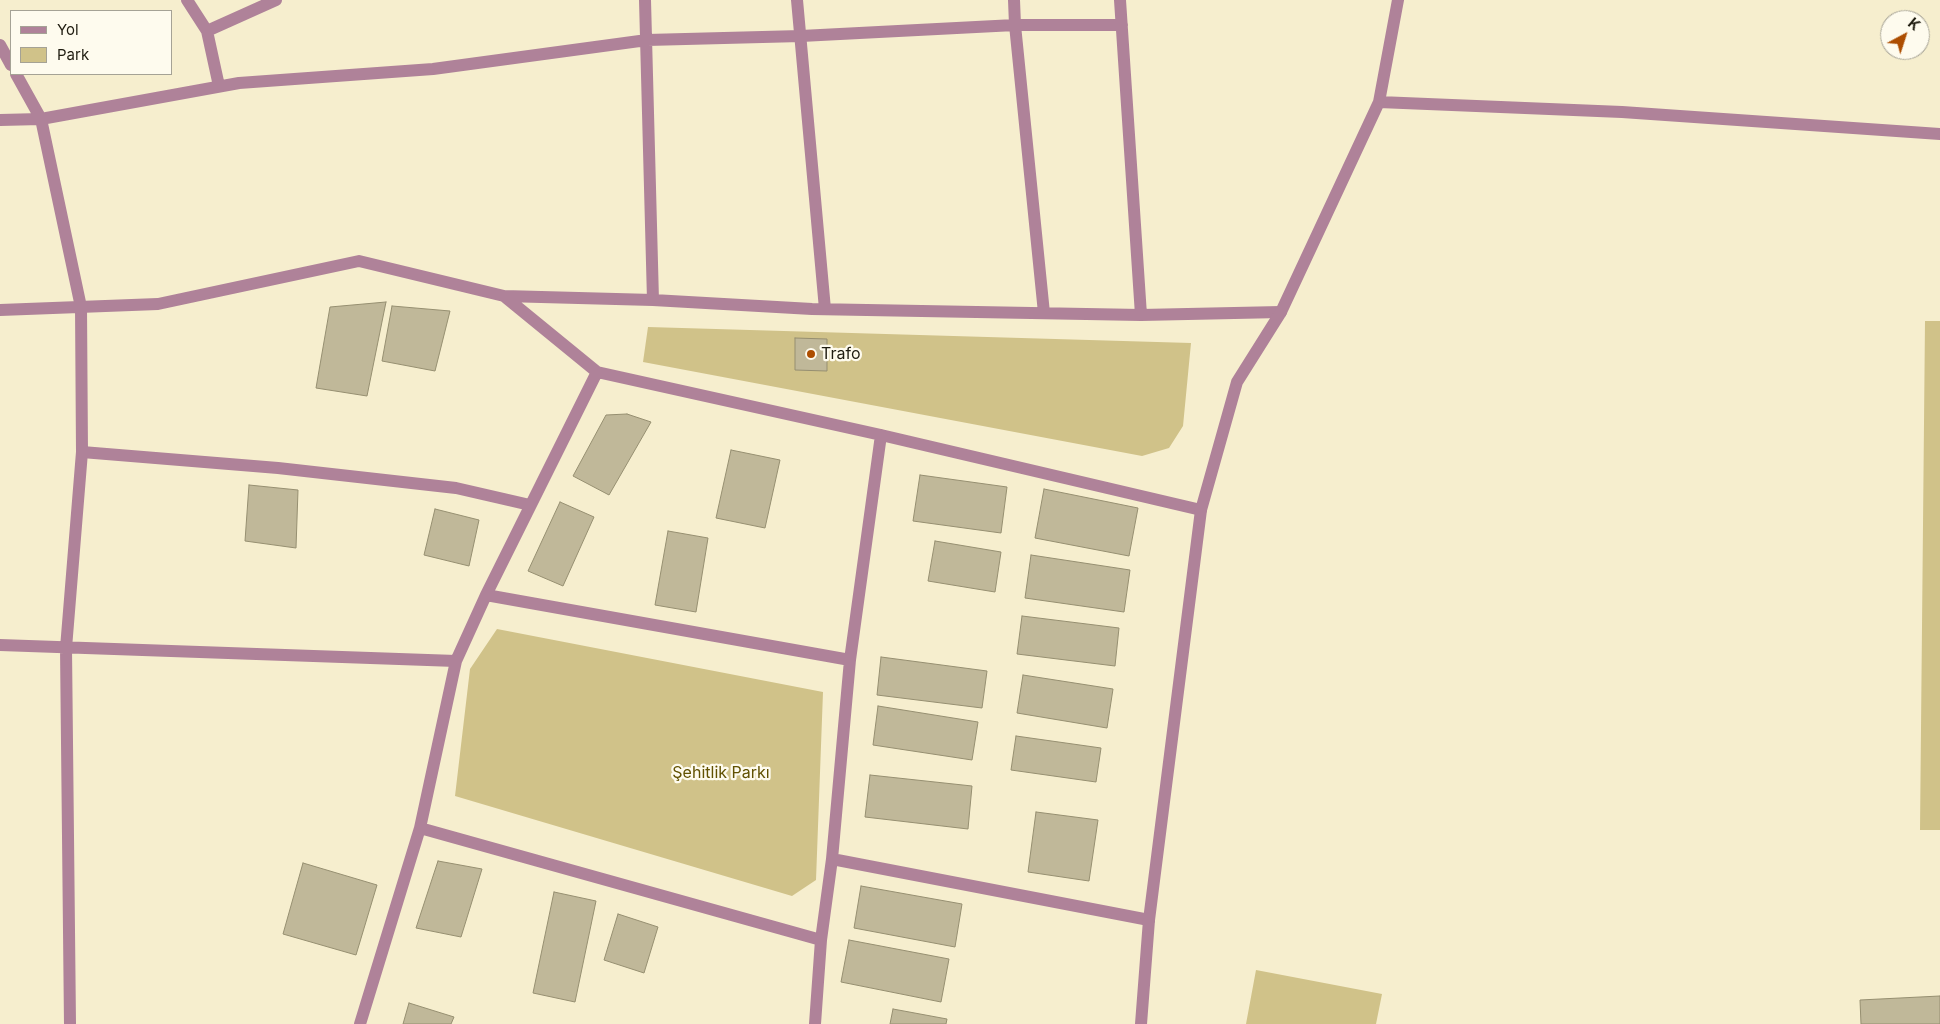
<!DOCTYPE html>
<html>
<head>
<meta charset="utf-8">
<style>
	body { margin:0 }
	#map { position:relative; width:1940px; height:1024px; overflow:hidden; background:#f6eece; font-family:Inter,sans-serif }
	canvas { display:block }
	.legend { position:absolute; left:10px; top:10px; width:162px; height:65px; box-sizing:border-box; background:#fefbee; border:1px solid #a5a295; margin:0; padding:6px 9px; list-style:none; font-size:15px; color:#1f1c10 }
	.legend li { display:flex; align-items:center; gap:10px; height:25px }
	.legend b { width:25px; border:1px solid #a5a295 }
	.north { position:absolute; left:1880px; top:10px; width:50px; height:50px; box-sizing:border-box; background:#fefbee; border:1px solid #a5a295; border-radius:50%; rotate:40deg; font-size:14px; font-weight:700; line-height:20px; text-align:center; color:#1f1c10 }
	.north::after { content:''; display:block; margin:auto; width:18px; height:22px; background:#ad4e01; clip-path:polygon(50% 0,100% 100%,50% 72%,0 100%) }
</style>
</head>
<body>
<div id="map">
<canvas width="1940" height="1024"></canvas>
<ul class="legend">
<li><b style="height:6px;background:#af8299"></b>Yol</li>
<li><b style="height:14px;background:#d0c289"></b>Park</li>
</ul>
<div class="north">K</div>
</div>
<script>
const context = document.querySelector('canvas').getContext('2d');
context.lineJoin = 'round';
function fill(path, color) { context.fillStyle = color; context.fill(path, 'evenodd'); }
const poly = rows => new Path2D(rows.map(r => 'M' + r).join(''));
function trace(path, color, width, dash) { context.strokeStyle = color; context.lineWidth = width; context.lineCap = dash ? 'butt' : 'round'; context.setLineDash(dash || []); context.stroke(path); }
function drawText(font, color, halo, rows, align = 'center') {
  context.font = font + ' Inter,sans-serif'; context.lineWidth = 4.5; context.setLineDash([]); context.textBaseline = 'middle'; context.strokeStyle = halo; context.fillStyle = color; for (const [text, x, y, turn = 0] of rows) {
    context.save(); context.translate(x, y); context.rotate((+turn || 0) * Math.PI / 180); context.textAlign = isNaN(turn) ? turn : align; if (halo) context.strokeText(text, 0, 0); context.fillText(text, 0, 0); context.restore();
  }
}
const green = poly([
	[1925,321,1940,321,1940,830,1920,830],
	[648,327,1191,343,1183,426,1169,448,1142,456,643,362],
	[497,629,823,692,816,880,792,896,455,796,470,669],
	[1256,970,1382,994,1376,1024,1246,1024]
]);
const building = poly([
	[386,302,367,396,316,388,330,307,386,302],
	[392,306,450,311,435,371,382,361,392,306],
	[795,338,827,339,827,371,795,370,795,338],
	[627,414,651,422,609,495,573,476,606,415,627,414],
	[731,450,780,460,765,528,716,518,731,450],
	[920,475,1007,487,1001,533,913,521,920,475],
	[249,485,298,490,296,548,245,541,249,485],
	[1044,489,1138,508,1129,556,1035,538,1044,489],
	[560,502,594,517,563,586,528,571,560,502],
	[435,509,479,520,469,566,424,555,435,509],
	[668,531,708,538,696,612,655,605,668,531],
	[935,541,1001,552,995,592,928,581,935,541],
	[1031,555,1130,570,1124,612,1025,598,1031,555],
	[1022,616,1119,628,1115,666,1017,654,1022,616],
	[881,657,987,671,982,708,877,695,881,657],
	[1023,675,1113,689,1107,728,1017,713,1023,675],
	[878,706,978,722,972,760,873,745,878,706],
	[1016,736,1101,748,1096,782,1011,770,1016,736],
	[870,775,972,786,968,829,865,817,870,775],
	[1036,812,1098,820,1089,881,1028,872,1036,812],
	[438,861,482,869,461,937,416,928,438,861],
	[303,863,377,885,356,955,283,934,303,863],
	[861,886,962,904,955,947,854,928,861,886],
	[554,892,596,901,575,1002,533,993,554,892],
	[618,914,658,927,644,973,604,960,618,914],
	[849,940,949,959,941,1002,841,982,849,940],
	[1940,996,1940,1024,1861,1024,1860,1000,1940,996],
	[409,1003,454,1017,451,1024,403,1024,409,1003],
	[893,1009,947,1019,946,1024,890,1024,893,1009]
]);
const minor = poly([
	[187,0,207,31,219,86],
	[645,0,653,300],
	[797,0,825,309],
	[1014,0,1015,25,1122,25],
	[1120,0,1141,315],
	[207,31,276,0],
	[0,45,11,65],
	[16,74,41,119,81,307,82,452,66,648,70,1024],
	[0,120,41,119,239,83,433,69,647,40,801,36,1015,25,1044,313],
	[504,296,597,372,881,435,1201,510],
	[0,310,158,304,359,261,504,296,653,300,812,309,1141,315,1281,312],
	[82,452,278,468,456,488,530,505],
	[486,595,850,660],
	[0,645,456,661],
	[420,828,821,940],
	[832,859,1149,920],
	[360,1024,420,828,456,661,486,595,597,372],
	[815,1024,821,940,832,859,850,660,881,435]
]);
const tertiary = poly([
	[1379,102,1622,112,1940,134],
	[1141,1024,1149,920,1201,510,1237,382,1281,312,1379,102,1398,0]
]);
const markers = [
	[811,354,5,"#ad4e01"]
];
const poiNames = [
	["Trafo",821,354]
];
const parkNames = [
	["Şehitlik Parkı",721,773]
];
fill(green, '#d0c289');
fill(building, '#c0b899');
trace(building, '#968f71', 1);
trace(minor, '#af8299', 12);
trace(tertiary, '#af8299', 12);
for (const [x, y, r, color] of markers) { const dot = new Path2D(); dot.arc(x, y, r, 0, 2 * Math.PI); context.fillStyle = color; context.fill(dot); trace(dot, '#fefbee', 2); }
drawText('16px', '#1f1c10', '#fefbee', poiNames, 'left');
drawText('16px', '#615101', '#fefbee', parkNames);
</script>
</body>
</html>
